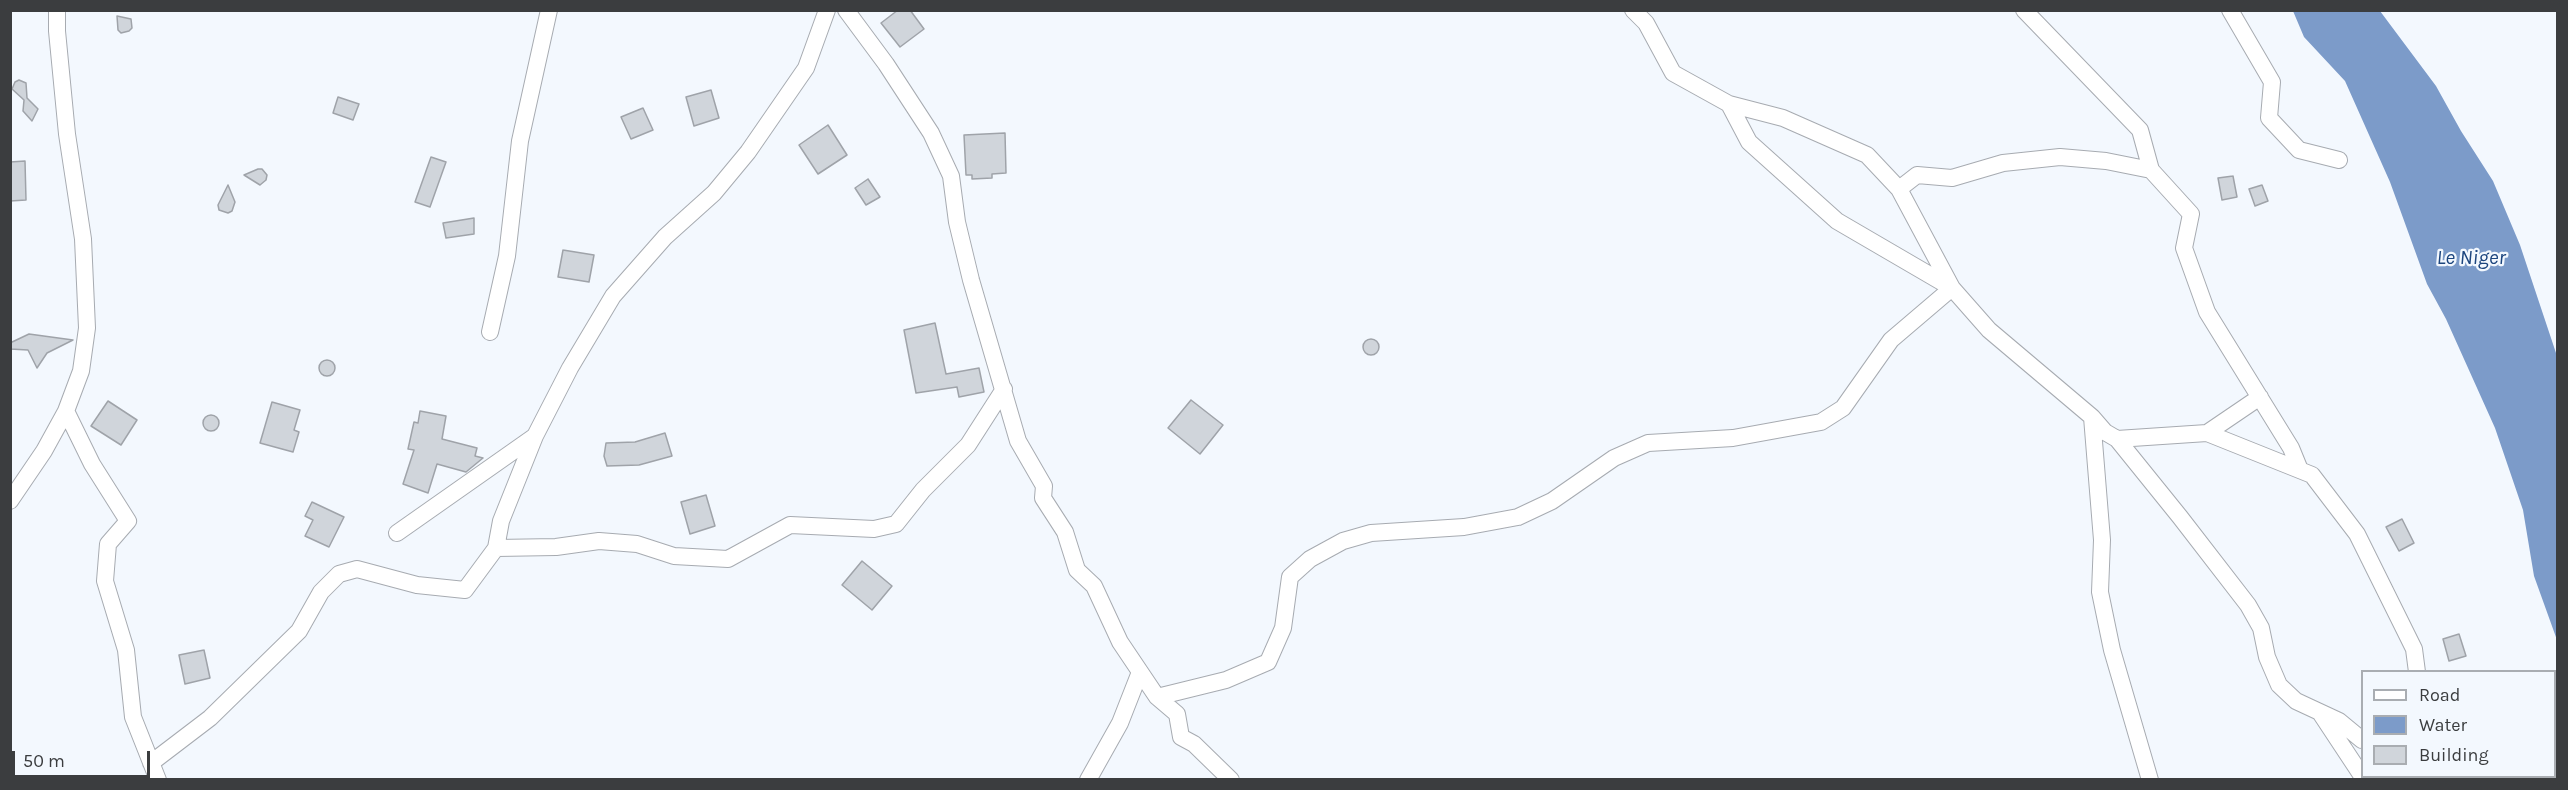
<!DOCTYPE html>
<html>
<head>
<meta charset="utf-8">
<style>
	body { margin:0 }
	#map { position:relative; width:2568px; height:790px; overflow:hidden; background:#f3f8fe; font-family:Karla,sans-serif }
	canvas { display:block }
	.frame { position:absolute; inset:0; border:12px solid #3b3d3f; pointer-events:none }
	.legend { position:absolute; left:2361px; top:670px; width:195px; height:108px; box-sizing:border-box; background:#f3f8fe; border:2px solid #a9adb2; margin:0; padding:8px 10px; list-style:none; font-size:18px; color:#3b3d3f }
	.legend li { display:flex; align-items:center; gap:12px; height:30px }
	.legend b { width:30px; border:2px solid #a9adb2 }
	.scale { position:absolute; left:12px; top:751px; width:138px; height:27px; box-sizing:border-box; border:3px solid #3b3d3f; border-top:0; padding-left:8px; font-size:18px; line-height:21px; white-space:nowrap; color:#3b3d3f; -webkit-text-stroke:4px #f3f8fe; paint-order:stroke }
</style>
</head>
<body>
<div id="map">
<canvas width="2568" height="790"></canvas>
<div class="frame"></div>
<ul class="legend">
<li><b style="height:8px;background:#fff"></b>Road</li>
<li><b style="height:16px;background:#7c9bc9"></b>Water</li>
<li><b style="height:16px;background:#d0d5db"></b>Building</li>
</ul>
<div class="scale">50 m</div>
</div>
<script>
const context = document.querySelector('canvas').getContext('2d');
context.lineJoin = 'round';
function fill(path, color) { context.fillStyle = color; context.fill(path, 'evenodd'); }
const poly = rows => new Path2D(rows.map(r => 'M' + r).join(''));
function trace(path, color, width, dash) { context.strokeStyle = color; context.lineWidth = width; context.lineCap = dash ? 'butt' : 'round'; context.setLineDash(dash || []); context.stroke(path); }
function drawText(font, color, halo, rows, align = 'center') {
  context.font = font + ' Karla,sans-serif'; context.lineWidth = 4.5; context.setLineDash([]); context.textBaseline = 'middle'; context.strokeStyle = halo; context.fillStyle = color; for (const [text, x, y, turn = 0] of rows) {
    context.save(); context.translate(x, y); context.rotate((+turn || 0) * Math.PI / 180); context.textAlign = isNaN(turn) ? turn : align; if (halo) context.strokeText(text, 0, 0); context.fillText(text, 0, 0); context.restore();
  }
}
const water = poly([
	[2293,11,2380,11,2436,86,2461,131,2493,181,2520,245,2557,356,2557,640,2534,576,2523,510,2495,428,2446,319,2427,284,2390,182,2345,81,2304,37]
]);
const building = poly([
	[898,10,910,10,924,29,900,47,881,23,898,10],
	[117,16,131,19,132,28,129,31,121,33,118,30,117,16],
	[19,80,26,83,27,98,38,109,32,121,23,111,24,100,12,89,15,82,19,80],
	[711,90,719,118,694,126,686,97,711,90],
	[338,97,359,104,353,120,333,113,338,97],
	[643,108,653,130,631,139,621,117,643,108],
	[828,125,847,155,818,174,799,145,828,125],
	[1005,133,1006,173,992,174,992,178,972,179,972,175,966,175,964,135,1005,133],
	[431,157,446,162,430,207,415,202,431,157],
	[25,161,26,200,10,201,10,162,25,161],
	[258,169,262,169,267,175,266,180,260,185,244,175,258,169],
	[2233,176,2237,197,2222,200,2218,178,2233,176],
	[868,179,880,197,866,205,855,188,868,179],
	[228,185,235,202,232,211,228,213,219,210,218,205,228,185],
	[2262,185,2268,201,2255,206,2249,189,2262,185],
	[474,218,474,234,446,238,443,223,474,218],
	[563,250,594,255,589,282,558,277,563,250],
	[935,323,946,374,979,368,984,392,959,397,957,387,916,393,904,330,935,323],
	[29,334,73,340,47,353,37,368,28,350,10,349,10,343,29,334],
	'1363 347a8 8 0 1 1 16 0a8 8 0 1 1-16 0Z',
	'319 368a8 8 0 1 1 16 0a8 8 0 1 1-16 0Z',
	[1191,400,1223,425,1200,454,1168,428,1191,400],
	[108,401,137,420,121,445,91,426,108,401],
	[272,402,300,410,294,430,299,432,293,452,260,443,272,402],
	[420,411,446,416,442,439,477,448,475,456,483,458,466,472,437,464,428,493,403,484,414,450,408,449,414,422,418,423,420,411],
	'203 423a8 8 0 1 1 16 0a8 8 0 1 1-16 0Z',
	[665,433,672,456,639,465,607,466,604,456,606,443,635,442,665,433],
	[706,495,715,526,690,534,681,502,706,495],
	[312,502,344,517,329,547,305,536,313,520,305,516,312,502],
	[2402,519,2414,543,2399,551,2386,527,2402,519],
	[862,561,892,586,872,610,842,585,862,561],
	[2459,634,2466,656,2449,661,2443,639,2459,634],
	[204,650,210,678,185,684,179,655,204,650]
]);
const street = poly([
	[846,10,886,64,931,133,951,176,957,222,971,280,1018,441,1044,486,1043,498,1065,532,1077,570,1094,586,1120,642,1157,697,1177,714,1181,737,1194,744,1231,780],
	[1633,10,1646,23,1673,73,1729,104,1783,118,1867,155,1899,189,1952,288,1989,330,2092,417,2105,432,2117,439,2180,517,2248,605,2261,628,2267,657,2279,685,2296,701,2339,721,2362,740],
	[2024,10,2140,130,2151,170],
	[2230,10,2272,82,2269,118,2299,150,2339,160],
	[1899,189,1917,175,1952,178,2003,163,2060,157,2106,161,2151,170,2191,214,2184,248,2207,312,2291,448,2300,470],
	[490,332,507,256,520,141,549,10],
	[66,411,92,464,128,521,108,544,105,581,126,650,133,717,158,780],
	[2092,417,2102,540,2100,592,2112,650,2150,780],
	[2207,433,2260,397],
	[2117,439,2207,433,2312,475,2357,534,2414,649,2417,672],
	[10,501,44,451,66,411,81,371,87,328,83,239,67,134,57,31,57,10],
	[397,533,535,436],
	[496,548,556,547,599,541,637,544,674,556,728,559,790,525,874,529,896,524,923,490,968,445,1004,389],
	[1157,697,1226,680,1268,662,1283,628,1290,577,1310,559,1343,541,1371,533,1464,527,1518,517,1552,501,1614,458,1648,443,1733,438,1821,422,1843,408,1891,340,1952,288,1837,221,1749,142,1729,104],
	[2321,714,2362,776],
	[151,763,210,718,299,631,321,592,339,574,357,569,417,585,465,590,496,548,501,521,535,436,570,368,613,296,665,237,714,193,748,152,806,68,827,10],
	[2390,776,2392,780],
	[2432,776,2432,780],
	[1088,780,1120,723,1140,672]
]);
const waterNames = [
	["Le Niger",2471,258]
];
fill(water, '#7c9bc9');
fill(building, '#d0d5db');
trace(building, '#9fa3a9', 1.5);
trace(street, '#a7abb1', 18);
trace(street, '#fff', 16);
drawText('italic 21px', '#1c457e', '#f3f8fe', waterNames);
</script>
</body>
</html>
